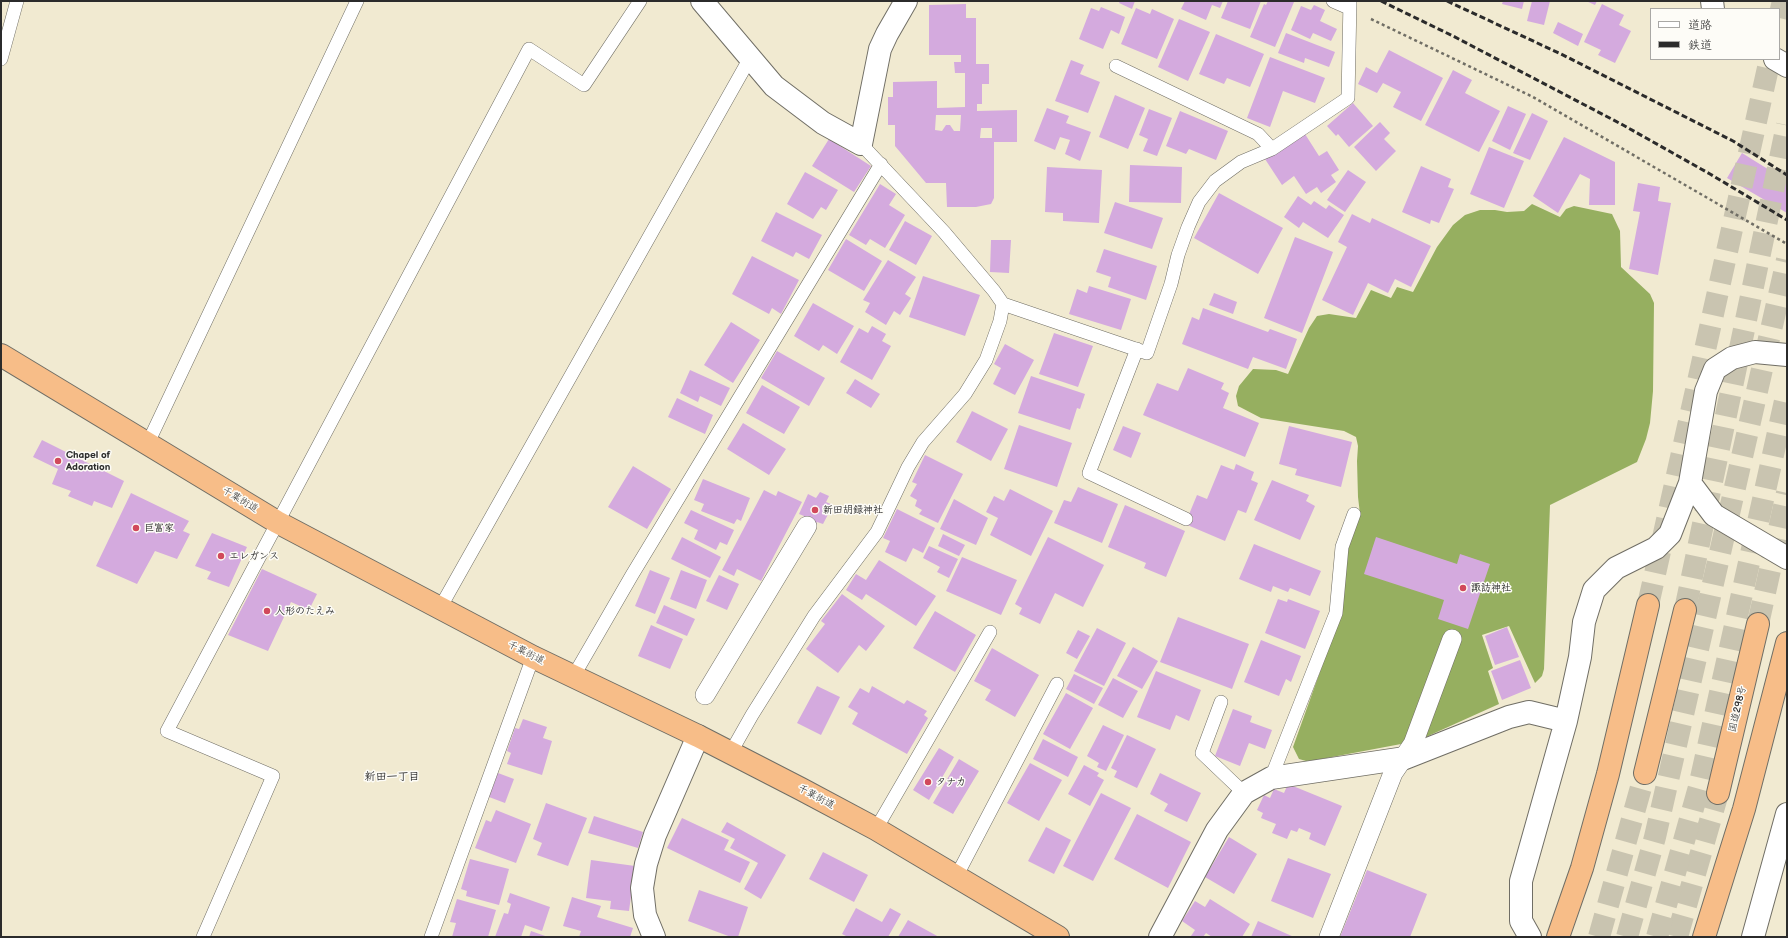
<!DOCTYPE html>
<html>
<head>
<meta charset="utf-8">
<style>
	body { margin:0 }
	#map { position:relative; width:1788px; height:938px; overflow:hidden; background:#f1ead1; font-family:"Balsamiq Sans","Klee One",sans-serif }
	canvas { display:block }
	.frame { position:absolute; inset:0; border:2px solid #2b2b2b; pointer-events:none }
	.legend { position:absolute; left:1650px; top:8px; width:130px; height:52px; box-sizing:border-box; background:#fdfcf7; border:1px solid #a9a8a5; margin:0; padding:5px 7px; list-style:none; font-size:12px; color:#2b2b2b }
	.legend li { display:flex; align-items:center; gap:8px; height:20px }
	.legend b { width:20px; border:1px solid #a9a8a5 }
</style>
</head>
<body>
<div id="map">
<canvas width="1788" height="938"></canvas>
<div class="frame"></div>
<ul class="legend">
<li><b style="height:5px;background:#fff"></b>道路</li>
<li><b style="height:5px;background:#2b2b2b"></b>鉄道</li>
</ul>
</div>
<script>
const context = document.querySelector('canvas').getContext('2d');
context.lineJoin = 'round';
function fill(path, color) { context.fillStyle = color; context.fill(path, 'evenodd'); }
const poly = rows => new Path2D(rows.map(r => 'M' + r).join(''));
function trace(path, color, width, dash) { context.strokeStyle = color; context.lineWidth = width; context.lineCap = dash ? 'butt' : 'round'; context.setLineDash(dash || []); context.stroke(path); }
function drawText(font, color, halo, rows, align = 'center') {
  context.font = font + ' "Balsamiq Sans","Klee One",sans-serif'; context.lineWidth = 3; context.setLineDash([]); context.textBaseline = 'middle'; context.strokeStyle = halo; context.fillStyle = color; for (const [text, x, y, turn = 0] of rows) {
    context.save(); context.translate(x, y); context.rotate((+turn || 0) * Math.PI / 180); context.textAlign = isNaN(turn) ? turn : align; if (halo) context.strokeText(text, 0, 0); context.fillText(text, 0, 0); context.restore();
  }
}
const forest = poly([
	[1532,204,1560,217,1566,209,1574,206,1612,214,1620,231,1621,267,1650,294,1654,303,1653,391,1650,423,1646,439,1637,462,1550,505,1544,669,1542,676,1535,683,1509,626,1482,635,1493,668,1488,671,1499,704,1417,741,1316,760,1306,761,1299,759,1293,747,1340,616,1347,547,1360,514,1358,497,1357,461,1358,446,1356,437,1344,431,1261,418,1238,406,1236,396,1239,386,1253,369,1276,370,1288,374,1309,328,1317,316,1329,314,1356,318,1371,290,1391,298,1397,287,1413,292,1437,247,1453,225,1465,215,1480,210,1495,210,1507,212,1524,211]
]);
const building = poly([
	[1120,1,1135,1,1132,9,1119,3],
	[1185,1,1223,1,1220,8,1212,5,1206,20,1181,9],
	[1228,1,1261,1,1250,29,1221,18],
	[1268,1,1294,2,1275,47,1250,37,1264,4,1266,5],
	[1503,1,1524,1,1522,9,1502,4],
	[1532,1,1550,1,1544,25,1527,21],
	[1586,1,1597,1,1595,5],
	[966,4,966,18,976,18,976,64,989,64,989,84,982,84,982,104,977,104,977,111,1017,110,1017,142,994,142,994,198,991,204,976,207,947,207,946,183,926,183,895,146,895,125,888,125,888,97,893,97,893,82,937,81,937,108,965,107,965,73,955,73,954,62,961,62,961,55,929,55,929,5],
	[936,115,961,115,960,131,954,131,950,125,946,125,942,131,935,130],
	[981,128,992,128,992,138,980,138],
	[1602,4,1624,15,1619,25,1631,31,1615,63,1598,55,1601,50,1584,42],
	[1314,5,1325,10,1320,21,1337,29,1331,41,1313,33,1310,39,1291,30,1301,6,1311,10],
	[1101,7,1125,17,1119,34,1111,30,1103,49,1079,39,1091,8,1099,11],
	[1136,8,1150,14,1152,9,1174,19,1157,59,1121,44],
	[1179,19,1210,32,1188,81,1158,67],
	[1558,22,1583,34,1578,46,1553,33],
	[1286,33,1335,52,1329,67,1305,58,1304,63,1278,53],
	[1216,34,1264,54,1250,87,1227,78,1224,84,1199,74],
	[1389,50,1443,78,1421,121,1393,107,1401,92,1383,83,1377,93,1358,84,1366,67,1377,73],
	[1270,57,1325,78,1315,103,1283,91,1270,127,1247,118],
	[1071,60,1084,65,1080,74,1100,82,1088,113,1055,101],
	[1453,70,1472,80,1465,93,1500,111,1479,152,1425,125],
	[1115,95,1145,108,1128,149,1099,137],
	[1353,103,1373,126,1349,147,1338,134,1336,136,1327,126],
	[1508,106,1526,114,1510,150,1492,141],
	[1047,108,1069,116,1066,123,1091,132,1080,161,1065,154,1070,140,1060,137,1055,150,1034,141],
	[1149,109,1172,118,1157,156,1143,151,1148,139,1139,135],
	[1180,111,1228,131,1216,160,1189,149,1186,154,1166,146],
	[1532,113,1548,121,1530,160,1513,153],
	[1380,122,1390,133,1384,139,1396,151,1376,171,1354,147],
	[1305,134,1319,156,1327,151,1339,170,1331,175,1336,182,1321,193,1317,187,1306,194,1294,176,1282,185,1265,159],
	[1564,137,1615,162,1615,205,1589,205,1590,179,1580,174,1558,213,1533,196],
	[829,139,871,166,854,192,812,166],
	[1489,147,1524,161,1504,208,1470,194],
	[1742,153,1787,181,1787,213,1727,178],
	[1130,165,1182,167,1181,203,1129,202],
	[1421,166,1451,179,1448,187,1454,189,1439,223,1431,220,1430,224,1402,212],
	[1047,167,1102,170,1099,223,1063,221,1063,213,1045,212],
	[1348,170,1366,182,1345,212,1327,200],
	[805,172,838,190,826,210,821,207,813,219,787,204],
	[1638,183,1660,187,1658,201,1671,203,1658,275,1629,269,1640,212,1633,211],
	[880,184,896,194,889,205,905,215,885,248,870,239,866,245,849,235],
	[1219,193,1283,228,1258,274,1194,238],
	[1298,196,1311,205,1314,201,1326,209,1329,205,1344,215,1328,238,1303,222,1299,228,1284,217],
	[1115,202,1163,218,1152,249,1104,233],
	[776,212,822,235,809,259,796,252,793,257,761,241],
	[1352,214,1370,223,1372,218,1431,246,1411,287,1395,279,1388,293,1368,283,1353,315,1322,300,1347,247,1338,242],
	[905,221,932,236,916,265,889,250],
	[1295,237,1333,252,1302,333,1264,318],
	[846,239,882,261,864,291,828,270],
	[991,240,1011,240,1009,273,990,272],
	[1104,249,1157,266,1146,300,1108,287,1111,277,1096,272],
	[752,256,799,280,781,314,772,308,769,314,732,294],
	[888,260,916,277,905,294,911,298,900,315,894,311,886,325,865,312,870,303,863,300],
	[923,276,980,295,965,336,909,317],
	[1089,286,1131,299,1121,330,1069,314,1077,289,1087,293],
	[1214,293,1237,302,1233,314,1209,305],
	[813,303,854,326,837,354,823,345,819,351,794,336],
	[1203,308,1268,332,1270,329,1297,339,1286,369,1253,357,1248,369,1182,344,1192,317,1199,320],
	[731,322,760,340,733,383,704,365],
	[872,326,886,334,882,341,891,346,872,380,840,362,859,328,868,333],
	[1054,333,1093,346,1078,387,1039,374],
	[1005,344,1034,360,1015,395,993,384,1001,368,994,364],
	[777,351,825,378,809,406,761,378],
	[1188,368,1224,383,1221,389,1229,393,1223,408,1259,423,1245,457,1143,415,1157,383,1178,391],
	[690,370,730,388,721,406,700,396,698,402,680,393],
	[1031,376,1085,394,1080,409,1077,408,1070,430,1018,413],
	[855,379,880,394,871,408,846,393],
	[762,385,800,407,784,434,746,413],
	[677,398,713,415,705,434,668,417],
	[972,411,1008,429,991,461,956,442],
	[743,423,786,449,769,475,727,449],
	[1019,425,1072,443,1057,487,1004,469],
	[1123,426,1141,433,1131,458,1113,450],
	[1289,426,1352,442,1341,487,1295,475,1297,469,1279,464],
	[42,440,124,481,112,508,94,501,92,506,68,496,71,491,52,484,58,469,33,457],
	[925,455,963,474,938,523,919,514,922,510,915,506,917,500,910,496,917,484,912,482],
	[1236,464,1254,472,1251,480,1258,483,1246,513,1238,510,1225,541,1185,524,1197,495,1207,499,1221,465,1234,470],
	[633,466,671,489,647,529,608,507],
	[703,479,750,498,741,521,737,519,734,524,701,511,704,504,694,500],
	[1272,480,1309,495,1306,501,1315,506,1300,540,1254,520],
	[1078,487,1118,504,1102,543,1054,523,1064,500,1071,502],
	[1010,489,1053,511,1031,556,990,535,998,518,986,512,994,496,1004,501],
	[764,490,776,496,778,491,802,502,761,581,737,569,734,576,722,570],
	[820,492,829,496,826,502,833,505,823,524,817,522,815,526,803,519,804,516,799,514,808,494,816,498],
	[131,493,189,521,183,531,190,534,177,559,155,551,137,584,96,566],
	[954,499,988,518,976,545,940,529],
	[1125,505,1185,531,1166,577,1144,568,1146,563,1108,547],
	[897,509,935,528,923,553,913,548,906,562,885,552,890,541,883,538],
	[691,510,734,530,727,545,720,542,716,550,694,539,698,530,684,523],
	[212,533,247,547,229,587,207,579,211,572,195,566],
	[943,534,965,545,959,556,938,546],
	[682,537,721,557,710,578,671,559],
	[1048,537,1104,565,1083,607,1055,593,1040,624,1019,614,1022,608,1015,604],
	[1376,537,1457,564,1460,554,1490,564,1468,629,1438,619,1444,600,1364,574],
	[1254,544,1321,571,1310,596,1290,588,1288,592,1273,586,1271,592,1239,579],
	[929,546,958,559,949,578,937,572,940,567,923,558],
	[962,557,1017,580,1001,615,946,591],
	[879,560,936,596,916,626,866,594,862,600,846,590,856,574,866,580],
	[262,569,317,594,309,610,291,602,268,651,228,635],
	[650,570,670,578,655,614,635,606],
	[681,570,707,580,696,609,670,599],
	[719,575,739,584,727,610,706,601],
	[842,594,885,626,866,651,859,645,838,673,806,649,825,624,821,621],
	[1278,599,1287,602,1288,599,1320,611,1305,649,1265,633],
	[664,605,695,619,687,636,656,623],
	[935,611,976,635,955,672,913,648],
	[1178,617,1249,644,1232,689,1160,662],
	[651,625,683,639,670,669,638,656],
	[1507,627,1519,657,1495,665,1485,636],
	[1097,628,1126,643,1104,686,1074,671],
	[1078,630,1090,636,1077,659,1066,653],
	[1261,640,1301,656,1291,682,1286,679,1279,696,1244,682],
	[1133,647,1158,661,1142,689,1117,676],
	[992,648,1039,675,1015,717,985,700,991,690,974,681],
	[1520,660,1531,688,1502,700,1491,671],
	[1156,671,1201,690,1189,721,1176,715,1170,730,1137,717],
	[1074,674,1103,688,1094,704,1066,689],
	[1113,678,1138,691,1123,718,1098,705],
	[817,686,840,697,821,735,797,723],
	[872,686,904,704,907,700,927,711,924,715,928,718,907,754,852,724,858,713,848,707,860,688,869,693],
	[1066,693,1093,708,1070,749,1043,734],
	[1233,709,1252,716,1250,722,1272,730,1265,749,1249,743,1240,766,1215,756],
	[523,719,547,727,543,738,552,741,542,775,507,764,511,753,507,751,515,728,519,729],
	[1103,725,1124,735,1106,771,1097,767,1099,763,1087,756],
	[1127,735,1156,749,1137,788,1114,777,1117,771,1111,768],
	[1043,739,1078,757,1068,777,1033,759],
	[939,748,954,757,929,800,913,790],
	[959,759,979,771,953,814,933,803],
	[1030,763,1062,780,1039,821,1007,803],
	[1084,765,1099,773,1097,776,1104,780,1090,806,1068,794],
	[498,773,514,779,505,803,489,797],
	[1160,773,1201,793,1187,822,1164,811,1168,804,1150,794],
	[1288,784,1342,806,1325,846,1309,839,1311,833,1299,828,1297,832,1291,830,1287,839,1272,833,1276,824,1261,818,1263,813,1257,810,1264,795,1270,798,1274,789,1284,793],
	[1101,793,1131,808,1093,881,1063,866],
	[546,803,587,818,568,866,537,855,542,843,533,839],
	[496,810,531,824,516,863,475,848,486,820,491,822],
	[1137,814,1191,842,1168,888,1114,859],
	[594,816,643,832,638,848,588,833],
	[682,818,729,840,724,850,750,862,740,883,667,848],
	[727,822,786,855,761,899,744,889,758,863,730,848,735,839,721,832],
	[1046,827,1071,840,1054,874,1028,861],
	[1229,837,1257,854,1234,894,1205,877],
	[823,852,868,875,854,902,809,879],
	[1288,858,1331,874,1313,918,1271,901],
	[470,859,509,869,499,905,466,896,467,891,461,889],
	[591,860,635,866,629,911,610,909,611,901,586,898],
	[1367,870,1427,894,1410,937,1340,937],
	[699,890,748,907,738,937,731,937,688,921],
	[510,893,550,907,542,931,525,925,521,937,495,937,504,913,508,914,511,904,507,902],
	[572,897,601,906,597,917,633,928,630,937,579,937,581,931,563,926],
	[457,899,496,910,488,937,452,937,456,923,450,922],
	[1210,899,1250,924,1242,937,1212,937,1206,933,1203,937,1191,936,1195,930,1182,921,1195,901,1205,907],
	[856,908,882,922,890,908,901,914,888,937,848,937,842,934],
	[908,920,939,937,898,937],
	[1258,921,1294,937,1251,937],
	[531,931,548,937,529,937]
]);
const trunkTunnel = poly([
	[1779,18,1783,1],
	[1648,605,1770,59],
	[1685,610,1787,125],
	[1758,624,1787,493],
	[1599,937,1645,773],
	[1677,937,1718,793]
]);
const motorwayTunnel = poly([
	[1627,937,1655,837,1787,260],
	[1657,937,1699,787,1787,392]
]);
const path = poly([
	[1371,19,1533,97,1787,244]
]);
const service = poly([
	[1333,1,1349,8],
	[1,59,17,1],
	[1116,66,1258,134,1272,149],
	[1003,304,1147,353,1171,284,1178,255,1188,227,1199,202,1215,181,1241,162,1272,149,1348,98,1350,1],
	[1137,349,1089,473,1186,519],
	[147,445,357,1],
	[440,608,750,58],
	[573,677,632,575,881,164],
	[1221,702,1202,753,1244,793],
	[731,752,752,715,814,616,877,532,908,467,923,442,965,394,986,360,1000,321,1003,304,994,291,944,232,861,144],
	[1271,778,1336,613,1342,547,1354,514],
	[876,829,990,632],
	[956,877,1057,684],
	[203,937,273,776,167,731,529,49,584,85,640,1],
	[431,937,533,657]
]);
const pedestrian = poly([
	[705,695,807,526],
	[1329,937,1393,773,1413,744,1452,639]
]);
const minor = poly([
	[702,1,774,86,823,123,861,144,880,49,887,34,906,1],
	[1712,1,1713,9],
	[1775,59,1787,66],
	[1690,483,1714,515,1787,558],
	[654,937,645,915,642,888,646,864,655,835,698,736],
	[1160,937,1217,830,1244,793,1271,778,1405,758,1509,717,1529,712,1566,721],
	[1530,937,1521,921,1521,881,1566,721,1580,657,1584,622,1594,590,1616,568,1656,548,1670,534,1690,483,1706,391,1715,369,1732,358,1755,352,1787,355],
	[1753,937,1787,814]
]);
const trunk = poly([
	[1,355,277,522,533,657,698,736,801,789,876,829,1058,937],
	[1645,773,1685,610],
	[1718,793,1758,624],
	[1558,937,1582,868,1608,774,1648,605],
	[1704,937,1744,809,1787,643]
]);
const rail = poly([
	[1381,1,1453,36,1623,125,1710,174,1787,220],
	[1447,1,1561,54,1733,141,1787,175]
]);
const markers = [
	[58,461,4,"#d1495b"],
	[815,510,4,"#d1495b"],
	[136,528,4,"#d1495b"],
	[221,556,4,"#d1495b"],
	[1463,588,4,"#d1495b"],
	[267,611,4,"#d1495b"],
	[928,782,4,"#d1495b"]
];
const poiNames = [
	["Chapel of",66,455],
	["Adoration",66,467],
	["新田胡録神社",823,510],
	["巨富家",144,528],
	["エレガンス",229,556],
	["諏訪神社",1471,588],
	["人形のたえみ",275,611],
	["タナカ",936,782]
];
const streetNames = [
	["千葉街道",240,500,31],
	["千葉街道",526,653,27],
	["国道298号",1738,709,-77],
	["千葉街道",816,797,28]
];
const neighbourhoodNames = [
	["新田一丁目",392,777]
];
fill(forest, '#96af60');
fill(building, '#d4aade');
trace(trunkTunnel, '#c9c4b0', 22, [22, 11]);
trace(motorwayTunnel, '#c9c4b0', 22, [22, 11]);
trace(service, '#706e65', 14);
trace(pedestrian, '#706e65', 20);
trace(minor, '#706e65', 24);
trace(trunk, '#706e65', 24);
trace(path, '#706e65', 2.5, [3, 3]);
trace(service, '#fff', 13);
trace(pedestrian, '#fff', 19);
trace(minor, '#fff', 22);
trace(trunk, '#f7bd88', 22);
trace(rail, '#2b2b2b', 3, [6, 3]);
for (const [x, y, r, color] of markers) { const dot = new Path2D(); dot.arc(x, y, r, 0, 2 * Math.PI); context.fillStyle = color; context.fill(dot); trace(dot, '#fdfcf7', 1.5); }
drawText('bold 10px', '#2b2b2b', '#fdfcf7', poiNames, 'left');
drawText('10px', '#2b2b2b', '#fdfcf7', streetNames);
drawText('bold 11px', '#2b2b2b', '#fdfcf7', neighbourhoodNames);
</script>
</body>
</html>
